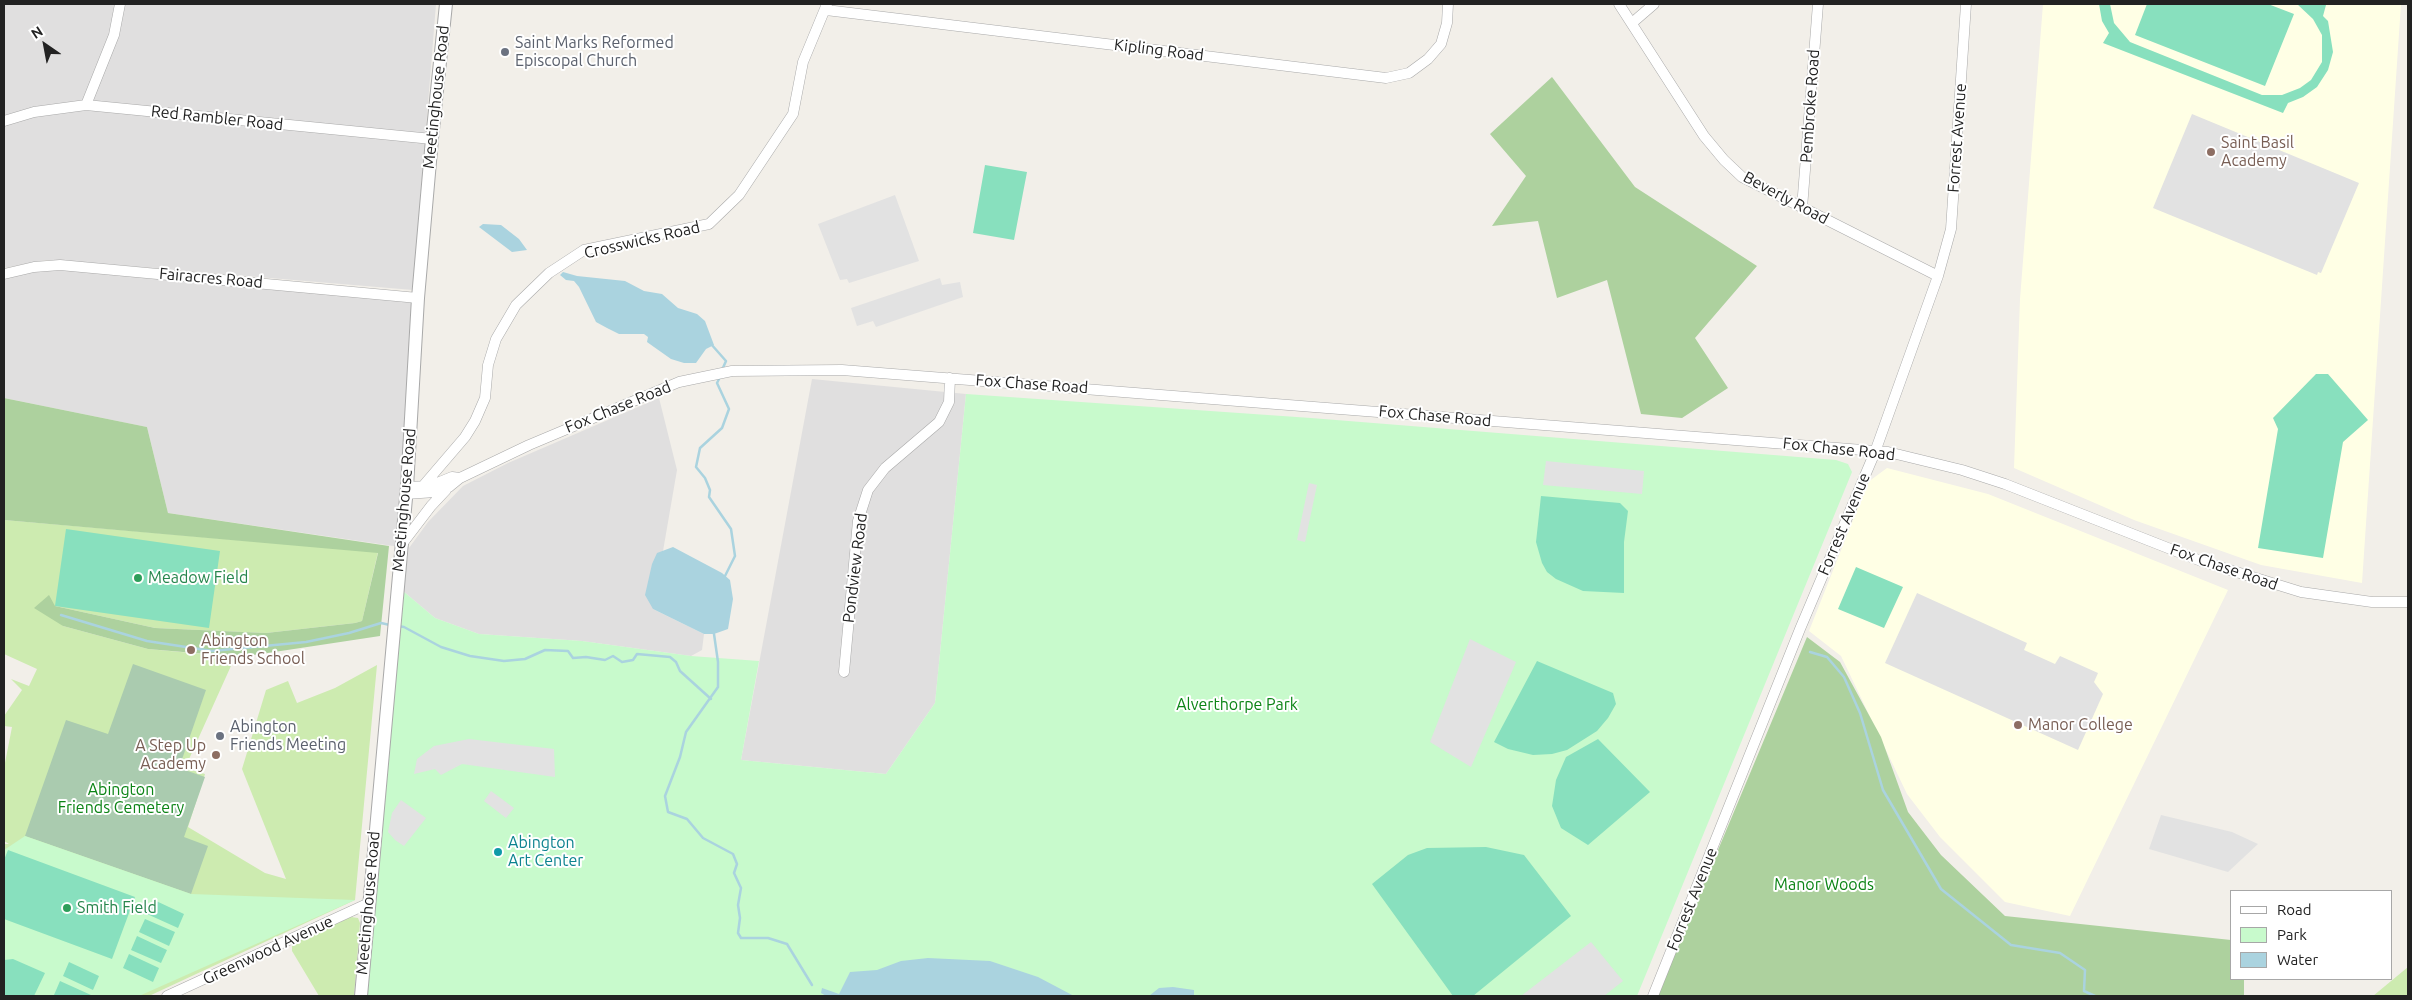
<!DOCTYPE html>
<html>
<head>
<meta charset="utf-8">
<style>
	body { margin:0 }
	#map { position:relative; width:2412px; height:1000px; overflow:hidden; background:#f2efe9; font-family:Ubuntu,sans-serif }
	canvas { display:block }
	.frame { position:absolute; inset:0; border:5px solid #222; pointer-events:none }
	.legend { position:absolute; left:2230px; top:890px; width:162px; height:90px; box-sizing:border-box; background:#fff; border:1px solid #a7a7a7; margin:0; padding:6px 9px; list-style:none; font-size:15px; color:#222 }
	.legend li { display:flex; align-items:center; gap:10px; height:25px }
	.legend b { width:25px; border:1px solid #a7a7a7 }
	.north { position:absolute; left:20px; top:20px; width:50px; height:50px; -webkit-text-stroke:4px #fff; paint-order:stroke; rotate:327deg; font-size:14px; font-weight:700; line-height:20px; text-align:center; color:#222 }
	.north::after { content:''; display:block; margin:auto; width:18px; height:22px; background:#222; clip-path:polygon(50% 0,100% 100%,50% 72%,0 100%) }
</style>
</head>
<body>
<div id="map">
<canvas width="2412" height="1000"></canvas>
<div class="frame"></div>
<ul class="legend">
<li><b style="height:6px;background:#fff"></b>Road</li>
<li><b style="height:14px;background:#c8facc"></b>Park</li>
<li><b style="height:14px;background:#aad3df"></b>Water</li>
</ul>
<div class="north">N</div>
</div>
<script>
const context = document.querySelector('canvas').getContext('2d');
context.lineJoin = 'round';
function fill(path, color) { context.fillStyle = color; context.fill(path, 'evenodd'); }
const poly = rows => new Path2D(rows.map(r => 'M' + r).join(''));
function trace(path, color, width, dash) { context.strokeStyle = color; context.lineWidth = width; context.lineCap = dash ? 'butt' : 'round'; context.setLineDash(dash || []); context.stroke(path); }
function drawText(font, color, halo, rows, align = 'center') {
  context.font = font + ' Ubuntu,sans-serif'; context.lineWidth = 4; context.setLineDash([]); context.textBaseline = 'middle'; context.strokeStyle = halo; context.fillStyle = color; for (const [text, x, y, turn = 0] of rows) {
    context.save(); context.translate(x, y); context.rotate((+turn || 0) * Math.PI / 180); context.textAlign = isNaN(turn) ? turn : align; if (halo) context.strokeText(text, 0, 0); context.fillText(text, 0, 0); context.restore();
  }
}
const residential = poly([
	[4,4,436,4,413,290,67,261,46,260,4,268],
	[34,267,418,298,400,547,168,513,147,427,4,398,4,274],
	[812,379,966,394,935,703,886,774,741,760],
	[659,398,677,470,653,609,704,634,702,650,691,656,582,641,479,634,435,618,403,591,409,548,428,522,463,486,508,463]
]);
const education = poly([
	[2043,4,2401,4,2362,583,2261,565,2134,520,2014,468,2020,299],
	[1887,468,1988,494,2228,590,2070,916,2005,902,1940,837,1907,794,1841,656,1809,631,1868,482]
]);
const grass = poly([
	[4,520,378,552,362,621,355,623,266,633,155,628,55,606,63,626,148,649,235,657,185,768,205,774,188,827,265,873,286,879,242,769,266,690,288,681,297,703,335,688,377,665,355,900,149,996,4,996,4,844,9,844,4,841,4,768,12,727,4,726,4,716,22,690,11,679,29,686,37,669,4,654],
	[351,917,358,918,360,923,354,996,319,996,292,951,292,945,295,942],
	[2408,967,2408,996,2373,996]
]);
const forest = poly([
	[1552,77,1635,187,1757,266,1695,338,1728,388,1682,418,1641,414,1607,280,1557,298,1538,221,1492,226,1526,176,1490,134],
	[4,398,147,427,168,513,389,546,380,636,241,657,148,649,63,626,34,608,49,595,55,606,155,628,266,633,355,623,362,621,378,553,4,520],
	[1807,637,1840,662,1881,737,1908,812,1941,855,2005,916,2231,940,2231,979,2244,979,2244,996,1657,996]
]);
const cemetery = poly([
	[133,664,206,690,179,768,205,777,184,837,208,846,191,894,25,836,66,720,108,734]
]);
const park = poly([
	[966,394,1311,418,1836,460,1848,464,1852,472,1637,996,365,996,379,870,403,591,435,618,479,634,582,641,691,656,759,661,741,760,886,774,935,703],
	[25,836,191,894,355,900,139,996,4,996,4,850]
]);
const pitch = poly([
	[2099,4,2110,4,2114,23,2130,42,2262,95,2282,95,2300,88,2311,80,2322,62,2322,35,2313,19,2297,4,2326,5,2323,16,2328,21,2333,52,2328,70,2317,87,2303,97,2288,103,2283,113,2103,43,2109,33,2102,21],
	[2147,4,2268,4,2294,14,2265,86,2135,35],
	[985,165,1027,172,1014,240,973,233],
	[2316,374,2328,374,2368,420,2343,442,2323,558,2258,548,2278,429,2273,418],
	[1541,496,1620,503,1628,511,1624,542,1624,593,1583,591,1556,579,1547,572,1542,563,1536,542],
	[66,529,220,551,209,628,55,606],
	[1856,567,1903,587,1884,628,1838,609],
	[1537,661,1613,693,1616,704,1608,718,1597,731,1567,750,1552,754,1533,755,1508,749,1494,742],
	[1598,739,1650,792,1588,845,1561,828,1552,806,1556,780,1566,757],
	[1486,847,1524,855,1571,916,1473,996,1453,996,1372,884,1408,855,1427,848],
	[8,850,135,897,112,959,4,919,4,860],
	[154,900,184,914,178,928,147,914],
	[145,919,175,932,169,946,139,932],
	[137,936,167,950,161,963,131,950],
	[129,954,159,968,153,982,123,968],
	[13,959,45,973,34,996,4,996,4,960],
	[69,962,99,976,93,990,63,976],
	[60,981,91,995,90,996,54,995]
]);
const parking = poly([
	[2192,114,2359,183,2321,273,2318,272,2317,275,2153,208],
	[895,195,919,261,849,283,847,279,840,280,818,224],
	[940,278,942,285,960,282,963,297,876,327,873,321,857,326,851,308],
	[1546,461,1644,471,1642,494,1543,485],
	[1309,483,1317,485,1305,542,1297,540],
	[1917,593,2027,643,2024,650,2055,664,2060,656,2098,673,2094,682,2103,694,2078,750,1885,663],
	[1470,639,1516,662,1471,767,1430,742],
	[469,739,554,749,555,777,462,764,441,775,435,769,414,774,417,759,434,746],
	[491,791,514,808,506,818,484,801],
	[401,800,426,818,404,846,395,840,388,832,392,813],
	[2161,815,2232,832,2258,844,2228,872,2149,849],
	[1591,942,1623,981,1604,996,1521,996]
]);
const water = poly([
	[483,224,501,225,519,239,527,250,512,252,479,227],
	[563,272,577,276,625,281,644,291,662,294,678,308,697,314,705,321,714,345,706,349,696,363,684,363,671,359,654,347,647,342,648,337,644,334,619,334,607,328,596,322,579,287,574,281,566,280,560,275],
	[673,547,722,573,730,580,733,599,728,629,714,634,704,634,653,609,645,595,652,564,657,553],
	[928,958,990,961,1038,977,1074,996,826,996,821,993,822,988,839,994,850,972,877,970,901,961],
	[1173,987,1194,990,1194,996,1149,996,1159,988]
]);
const stream = poly([
	[711,344,726,361,722,370],
	[720,377,717,383,729,409,722,428,700,448,696,467,705,478,710,490,709,497,731,529,735,556,725,576],
	[61,615,147,641,212,651,306,642,349,633,381,623,390,625],
	[398,626,404,627,441,647,470,656,504,661,525,659,545,650,568,651,573,658,586,657,605,660,613,656,622,662,633,660,637,654,670,657,676,662,680,671,711,699],
	[714,634,718,662,718,687,686,732,680,757,665,796,668,812,687,819,703,838,733,854,737,864,734,873,741,888,738,905,740,918,738,933,741,938,768,938,787,944,812,985],
	[1810,652,1827,657,1844,677,1860,713,1883,790,1941,889,2011,945,2060,953,2085,970,2084,991,2095,996]
]);
const minor = poly([
	[1619,4,1704,136,1724,160,1742,177,1938,276],
	[826,10,1386,78,1409,73,1428,59,1441,44,1447,23,1448,4],
	[1632,23,1654,4],
	[86,105,114,35,120,4],
	[4,121,34,112,86,105,432,139],
	[1802,208,1818,4],
	[4,274,34,267,60,265,418,298],
	[423,486,465,437,475,421,485,398,488,365,496,339,516,305,549,273,584,250,709,224,739,195,793,114,803,62,827,4],
	[407,487,430,486,452,477,460,478],
	[406,494,435,492,449,487,460,478,529,445,679,382,732,371,842,370,1888,452,1962,470,2005,484,2201,561,2301,592,2372,602,2408,602],
	[402,544,431,506,446,490],
	[844,672,858,521,868,490,885,468,939,422,949,402,950,378],
	[167,996,369,903],
	[1653,996,1800,629,1875,452,1938,276,1951,229,1966,4]
]);
const tertiary = poly([
	[361,996,407,487,418,298,432,139,446,4]
]);
const markers = [
	[505,52,5,"#6b7280"],
	[2211,152,5,"#8d6e63"],
	[138,578,5,"#2e9e5b"],
	[191,650,5,"#8d6e63"],
	[2018,725,5,"#8d6e63"],
	[220,736,5,"#6b7280"],
	[216,755,5,"#8d6e63"],
	[498,852,5,"#0f9aa8"],
	[67,908,5,"#2e9e5b"]
];
const worshipNames = [
	["Saint Marks Reformed",515,43],
	["Episcopal Church",515,61],
	["Abington",230,727],
	["Friends Meeting",230,745]
];
const streetNames = [
	["Kipling Road",1159,50,7],
	["Meetinghouse Road",436,97,-84],
	["Pembroke Road",1810,106,-86],
	["Red Rambler Road",217,118,6],
	["Forrest Avenue",1957,138,-86],
	["Beverly Road",1786,198,28],
	["Crosswicks Road",642,240,-13],
	["Fairacres Road",211,278,5],
	["Fox Chase Road",1032,384,4],
	["Fox Chase Road",618,407,-22],
	["Fox Chase Road",1435,416,5],
	["Fox Chase Road",1839,449,6],
	["Meetinghouse Road",404,500,-85],
	["Forrest Avenue",1844,524,-67],
	["Fox Chase Road",2224,567,19],
	["Pondview Road",855,568,-83],
	["Forrest Avenue",1692,899,-68],
	["Meetinghouse Road",368,903,-85],
	["Greenwood Avenue",268,950,-25]
];
const educationNames = [
	["Saint Basil",2221,143],
	["Academy",2221,161],
	["Abington",201,641],
	["Friends School",201,659],
	["Manor College",2028,725],
	["A Step Up",206,746,"right"],
	["Academy",206,764,"right"]
];
const leisureNames = [
	["Meadow Field",148,578],
	["Smith Field",77,908]
];
const parkNames = [
	["Alverthorpe Park",1237,705],
	["Abington",121,790],
	["Friends Cemetery",121,808],
	["Manor Woods",1824,885]
];
const cultureNames = [
	["Abington",508,843],
	["Art Center",508,861]
];
fill(residential, '#e0dfdf');
fill(education, '#ffffe5');
fill(grass, '#cdebb0');
fill(forest, '#add19e');
fill(cemetery, '#aacbaf');
fill(park, '#c8facc');
fill(pitch, '#88e0be');
fill(parking, '#e2e2e2');
fill(water, '#aad3df');
trace(stream, '#aad3df', 2.5);
trace(minor, '#a9a9a9', 11);
trace(tertiary, '#a9a9a9', 14);
trace(minor, '#fff', 10);
trace(tertiary, '#fff', 12);
for (const [x, y, r, color] of markers) { const dot = new Path2D(); dot.arc(x, y, r, 0, 2 * Math.PI); context.fillStyle = color; context.fill(dot); trace(dot, '#fff', 2); }
drawText('16px', '#5b616d', '#fff', worshipNames, 'left');
drawText('16px', '#222', '#fff', streetNames);
drawText('16px', '#785e54', '#fff', educationNames, 'left');
drawText('16px', '#27864d', '#fff', leisureNames, 'left');
drawText('16px', '#0c8416', '#fff', parkNames);
drawText('16px', '#0d838f', '#fff', cultureNames, 'left');
</script>
</body>
</html>
